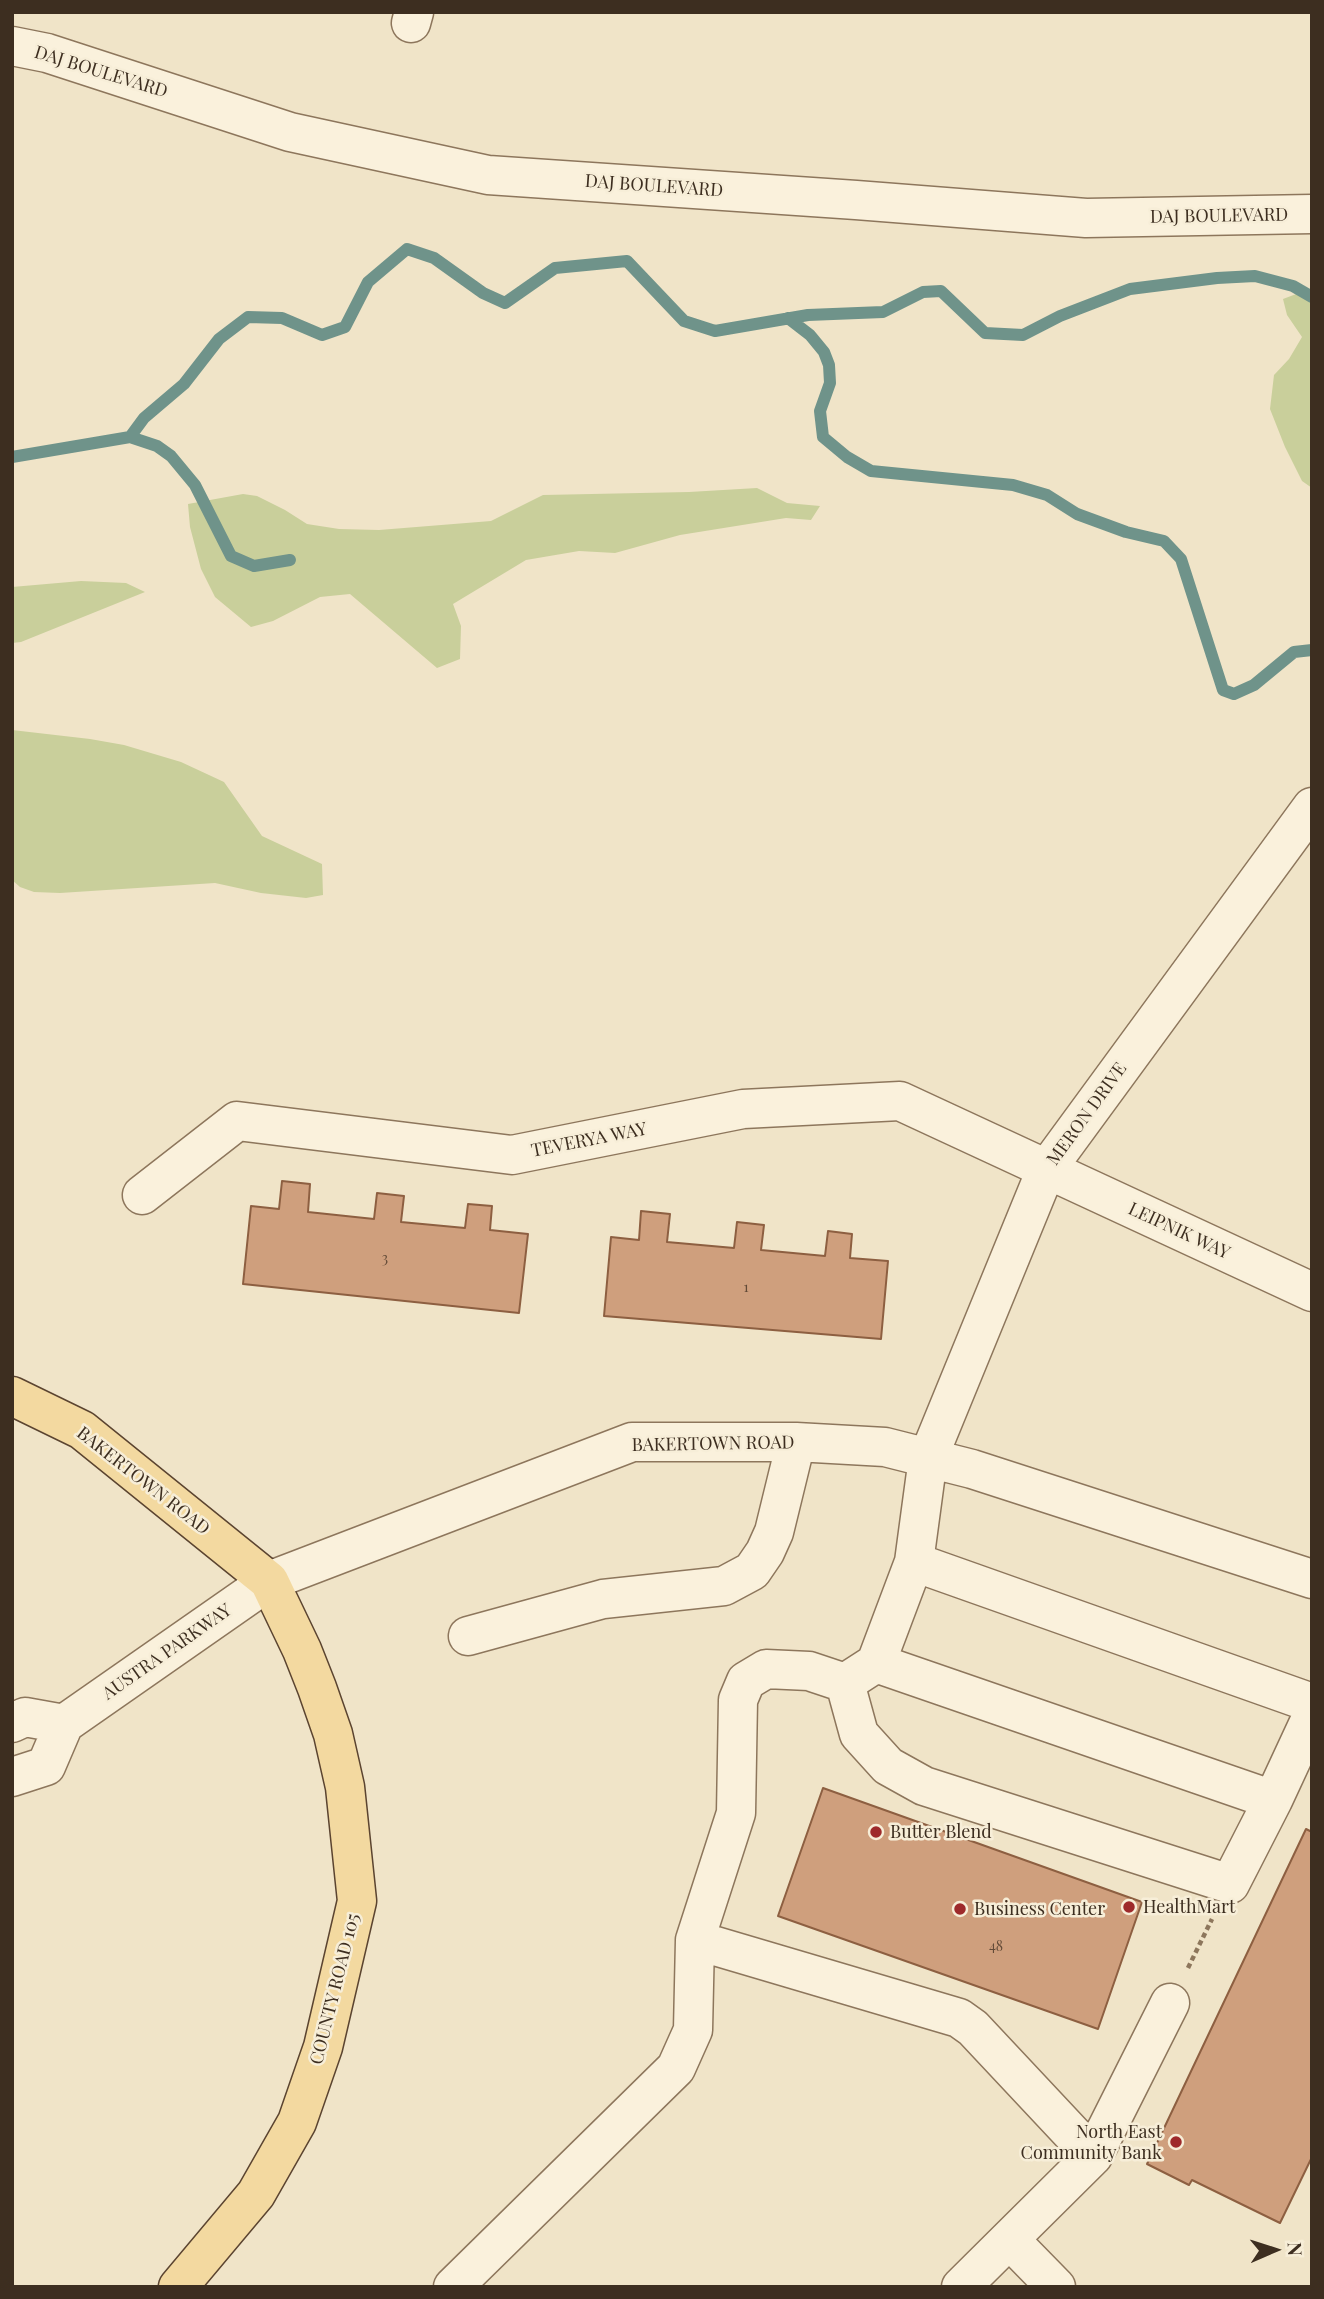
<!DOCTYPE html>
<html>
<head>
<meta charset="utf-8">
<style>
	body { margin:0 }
	#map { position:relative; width:1324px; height:2299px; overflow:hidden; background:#f0e4c8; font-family:"Playfair Display",serif }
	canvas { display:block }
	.frame { position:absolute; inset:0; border:14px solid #3d2e20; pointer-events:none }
	.north { position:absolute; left:1240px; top:2215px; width:70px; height:70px; -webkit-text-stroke:5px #f7eed8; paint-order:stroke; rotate:87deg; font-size:19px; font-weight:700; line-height:28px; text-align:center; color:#3d2e20 }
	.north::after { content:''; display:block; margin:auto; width:24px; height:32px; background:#3d2e20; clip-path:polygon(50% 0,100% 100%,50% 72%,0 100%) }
</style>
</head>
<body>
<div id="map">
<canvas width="1324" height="2299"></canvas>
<div class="frame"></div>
<div class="north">N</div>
</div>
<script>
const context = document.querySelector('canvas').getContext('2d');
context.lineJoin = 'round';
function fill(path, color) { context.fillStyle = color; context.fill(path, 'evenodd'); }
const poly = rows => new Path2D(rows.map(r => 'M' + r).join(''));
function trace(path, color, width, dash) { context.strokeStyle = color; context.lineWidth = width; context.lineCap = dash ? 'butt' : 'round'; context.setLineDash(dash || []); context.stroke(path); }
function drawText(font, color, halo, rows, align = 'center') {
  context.font = font + ' "Playfair Display",serif'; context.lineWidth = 5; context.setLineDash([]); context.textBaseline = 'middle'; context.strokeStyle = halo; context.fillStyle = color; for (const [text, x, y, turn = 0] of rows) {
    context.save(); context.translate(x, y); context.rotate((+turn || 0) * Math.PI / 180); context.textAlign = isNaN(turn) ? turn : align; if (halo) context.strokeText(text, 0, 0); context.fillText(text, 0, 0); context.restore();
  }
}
const green = poly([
	[1312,288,1312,488,1302,481,1285,447,1270,409,1274,375,1289,359,1302,337,1287,315,1283,299],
	[757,488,787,503,820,506,811,520,786,518,680,535,615,553,579,551,526,560,453,604,461,626,460,659,437,668,350,594,320,597,273,621,251,627,215,597,201,569,190,527,188,504,243,494,257,496,285,510,307,524,339,529,379,530,491,521,543,495,689,492],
	[81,581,126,583,145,592,21,642,12,643,12,587],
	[12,730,90,739,124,745,181,762,224,782,262,836,322,864,323,895,306,898,261,893,215,883,60,893,34,892,20,887,12,880]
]);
const stream = poly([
	[788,318,810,335,824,352,829,365,830,383,820,411,823,437,847,457,871,471,1013,485,1047,495,1077,514,1126,532,1164,541,1181,559,1223,690,1234,694,1254,685,1294,652,1312,650],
	[130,437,157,446,171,456,195,485,231,556,254,566,290,560],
	[12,457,130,437,144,418,184,384,219,339,248,317,282,318,322,335,345,327,368,282,407,249,434,258,483,293,505,303,555,268,627,261,684,321,715,331,808,315,883,312,923,292,941,291,985,333,1023,335,1060,316,1130,289,1217,278,1255,276,1293,286,1312,297]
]);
const building = poly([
	[282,1181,310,1184,308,1212,374,1219,377,1193,404,1196,401,1222,465,1228,468,1204,492,1206,490,1230,528,1234,519,1313,243,1284,251,1206,279,1209,282,1181],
	[641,1211,670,1214,667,1242,734,1248,737,1222,764,1225,761,1250,825,1256,828,1231,852,1234,850,1258,888,1261,881,1339,604,1316,611,1237,639,1240,641,1211],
	[823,1788,1142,1902,1098,2029,778,1916,823,1788],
	[1306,1829,1312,1832,1312,2157,1280,2223,1192,2180,1189,2185,1147,2164,1306,1829]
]);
const path = poly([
	[1188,1968,1212,1919]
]);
const minor = poly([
	[411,23,414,12],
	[12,46,47,53,290,132,488,175,856,200,1086,218,1312,214],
	[142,1195,237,1121,512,1155,743,1109,900,1101,1312,1292],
	[914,1562,1312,1703],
	[468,1636,603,1599,724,1586,752,1571,765,1552,774,1532,796,1442],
	[845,1683,859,1734,888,1766,924,1786,1230,1884,1273,1800,1312,1716],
	[12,1723,25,1717,64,1724],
	[12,1777,46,1766,64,1724,269,1581,632,1442,796,1442,885,1447,972,1469,1312,1579],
	[1273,1800,876,1663,914,1562,928,1458,1046,1170,1312,807],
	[695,1940,959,2018,973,2028,1093,2156],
	[1010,2240,1056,2287],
	[453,2287,676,2068,693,2030,695,1940,736,1813,738,1700,746,1681,766,1669,809,1671,845,1683,876,1663],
	[961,2287,1093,2156,1170,2003]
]);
const major = poly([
	[12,1396,82,1430,269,1581,302,1650,317,1688,333,1734,345,1787,357,1901,323,2047,297,2122,256,2194,178,2287]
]);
const markers = [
	[876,1832,7,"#9e2a2b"],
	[1129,1907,7,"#9e2a2b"],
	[960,1909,7,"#9e2a2b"],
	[1176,2142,7,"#9e2a2b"]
];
const numberNames = [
	["3",385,1259],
	["1",746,1288],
	["48",996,1947]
];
const streetNames = [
	["DAJ BOULEVARD",101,72,17],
	["DAJ BOULEVARD",654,186,4],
	["DAJ BOULEVARD",1219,216,-1],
	["MERON DRIVE",1087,1114,-54],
	["TEVERYA WAY",589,1140,-11],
	["LEIPNIK WAY",1179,1231,25],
	["BAKERTOWN ROAD",713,1444,-1],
	["BAKERTOWN ROAD",143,1481,38],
	["AUSTRA PARKWAY",167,1652,-35],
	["COUNTY ROAD 105",335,1989,-76]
];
const poiNames = [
	["Butter Blend",890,1832],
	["HealthMart",1143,1907],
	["Business Center",974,1909],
	["North East",1162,2132,"right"],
	["Community Bank",1162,2153,"right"]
];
fill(green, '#c9cf9b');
trace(stream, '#6f938a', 12);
fill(building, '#cf9f7d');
trace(building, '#8d5f41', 2);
trace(minor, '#8d765c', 41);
trace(major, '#5b4430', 41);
trace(path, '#8d765c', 4.5, [5, 3.5]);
trace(minor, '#faf1dc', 38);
trace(major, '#f3d9a0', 38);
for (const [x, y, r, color] of markers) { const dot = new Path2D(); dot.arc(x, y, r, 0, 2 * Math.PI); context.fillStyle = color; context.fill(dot); trace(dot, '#f7eed8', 2.5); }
drawText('14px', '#624a37', null, numberNames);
drawText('18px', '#3d2e20', '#f7eed8', streetNames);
drawText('18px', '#3d2e20', '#f7eed8', poiNames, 'left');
</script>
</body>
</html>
